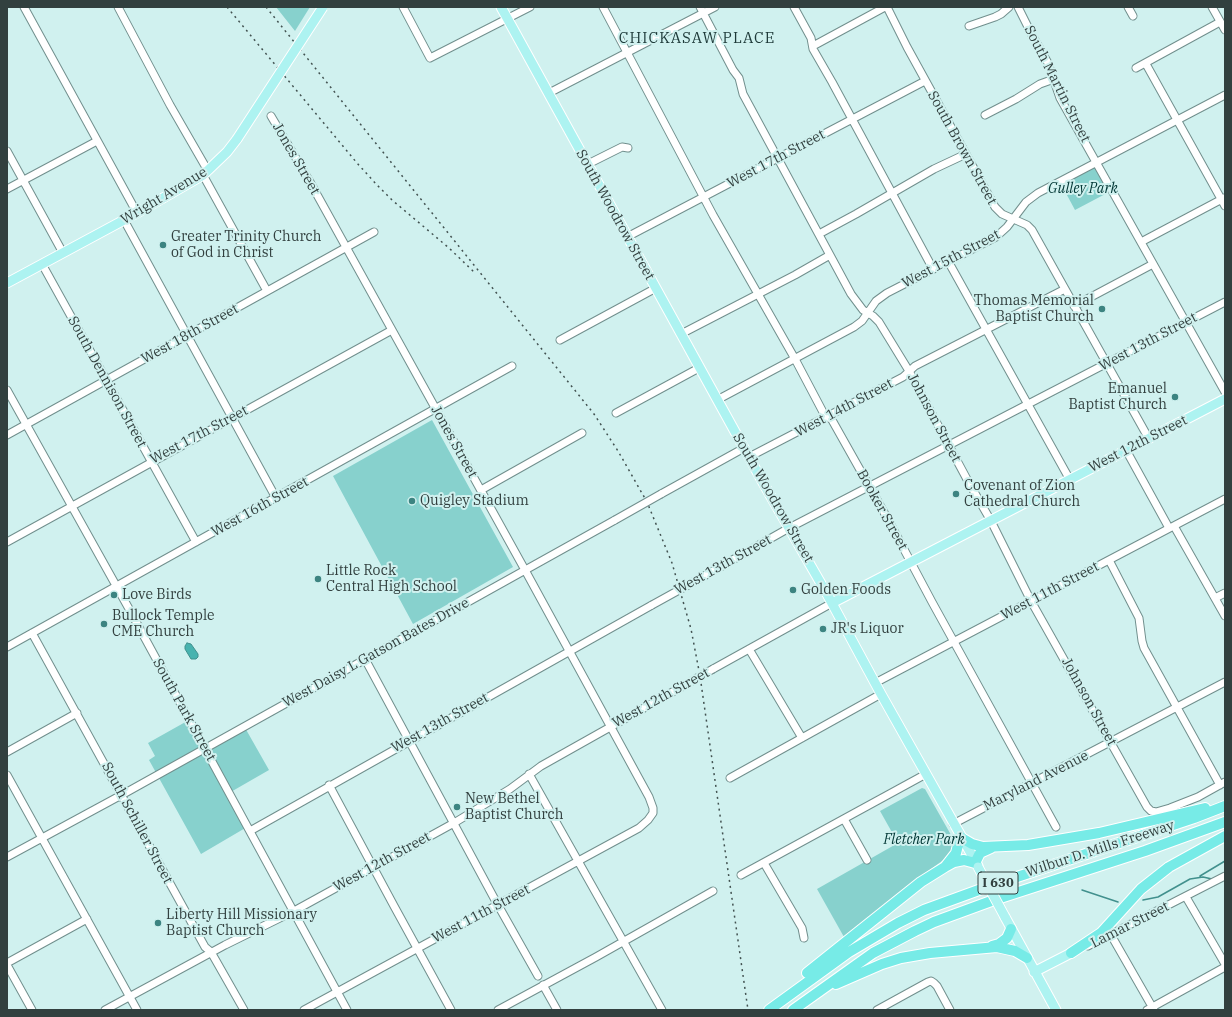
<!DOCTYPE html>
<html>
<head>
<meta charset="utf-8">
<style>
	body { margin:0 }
	#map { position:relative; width:1232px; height:1017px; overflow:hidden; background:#d0f1ef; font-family:"IBM Plex Serif",serif }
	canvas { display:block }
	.frame { position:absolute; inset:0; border:8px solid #32403f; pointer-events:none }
</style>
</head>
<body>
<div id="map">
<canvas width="1232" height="1017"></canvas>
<div class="frame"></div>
</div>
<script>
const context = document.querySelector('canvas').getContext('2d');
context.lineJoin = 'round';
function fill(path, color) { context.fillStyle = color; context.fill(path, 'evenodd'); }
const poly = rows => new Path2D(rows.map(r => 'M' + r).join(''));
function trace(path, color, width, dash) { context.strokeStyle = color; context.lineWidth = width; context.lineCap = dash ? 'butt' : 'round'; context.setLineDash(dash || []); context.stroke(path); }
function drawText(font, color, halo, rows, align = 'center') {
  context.font = font + ' "IBM Plex Serif",serif'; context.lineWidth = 4; context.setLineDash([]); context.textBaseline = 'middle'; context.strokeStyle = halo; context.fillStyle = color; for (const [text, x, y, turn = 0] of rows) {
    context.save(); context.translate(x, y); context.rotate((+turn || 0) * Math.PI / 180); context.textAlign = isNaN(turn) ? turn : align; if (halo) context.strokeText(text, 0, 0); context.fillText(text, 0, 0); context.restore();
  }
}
const green = poly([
	[276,7,310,7,295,31],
	[1097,166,1111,191,1075,210,1061,184],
	[432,420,513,567,413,624,333,476],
	[189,720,205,748,244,726,269,770,229,793,247,827,201,854,149,760,155,756,148,743],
	[922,788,925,789,955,842,949,856,924,874,844,937,817,889,898,843,880,811]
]);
const water = poly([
	[187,643,191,644,198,654,198,657,196,659,191,659,185,649,185,646,187,643]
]);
const stream = poly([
	[1200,876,1225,861],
	[1082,890,1118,902],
	[1143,900,1158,897,1190,879,1203,877,1212,879]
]);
const minor = poly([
	[24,7,137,213],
	[118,7,170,105,208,171],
	[403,7,430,58,530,7],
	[603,7,713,215,795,359,824,414,832,420,890,523,932,602,1056,827],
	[700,7,733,70,739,78,743,94,851,294,863,310,873,316,879,322,909,371,969,483,991,521,1031,601,1147,807,1151,811,1156,812,1170,808,1198,797,1225,782],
	[794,7,811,38,813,49,832,82,933,269],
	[887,7,907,47,995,207,1002,214,1027,225,1032,230,1149,439],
	[1018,7,1032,35,1048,63,1060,98,1225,392],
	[1128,7,1133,16],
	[1212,7,1225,30],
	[969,26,995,17,1001,14,1009,7],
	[813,46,885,7],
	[1146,64,1225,206],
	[1136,68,1220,22],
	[549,93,715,7],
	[985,115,1016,99,1040,84,1054,79],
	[271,116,310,182,525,570,649,797,653,808,653,813,648,820,639,828,304,1010],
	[7,151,63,253],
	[588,164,622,147,628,148],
	[203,175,267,291],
	[7,189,97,141],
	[124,220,276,498],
	[819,234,856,214,934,169,966,154],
	[627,237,925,81],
	[1141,242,1224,198],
	[948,261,1070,480],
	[42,264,196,542],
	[1074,306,1153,264],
	[681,334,795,275,830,255],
	[560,340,656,288],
	[7,390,128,607,347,1010],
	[717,400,854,327,862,321,876,301,887,293,996,237,1007,227,1026,202,1038,193,1225,95],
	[616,413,699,368],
	[7,435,374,232],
	[1126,450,1169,528],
	[749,457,903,377,915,366,1065,289],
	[481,490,582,433],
	[661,494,744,448],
	[1174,526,1225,616],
	[7,542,392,330],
	[1109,560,1139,618,1142,641,1144,648,1220,785],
	[690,584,789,528,1225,302],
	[1215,598,1225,593],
	[32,633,205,947,211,952,244,1010],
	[7,647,512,366],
	[749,649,802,738],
	[365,659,494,898,538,976],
	[713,669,832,603],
	[875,683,1225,499],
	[7,752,77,713],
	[529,774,662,1010],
	[7,775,137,1010],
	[730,778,881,694],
	[329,785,394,906,451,1010],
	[844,819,867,860],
	[953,824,1225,682],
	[250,831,652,605],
	[7,857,127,792,615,520],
	[764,863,802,928,804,938],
	[741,875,926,774],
	[1186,897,1225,964],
	[1111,935,1154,1010],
	[1088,946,1225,876],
	[7,963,87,919],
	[7,965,32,1010],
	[543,985,557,1010],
	[105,1010,225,945,294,911,454,823,510,789,541,766,669,694],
	[498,1010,596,957,713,891],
	[877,1010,928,982,931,981,934,983,937,986,950,1010],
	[1147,1010,1225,967]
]);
const major = poly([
	[501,7,766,488,827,594,881,694,978,866],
	[7,283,137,213,203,175,227,152,237,139],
	[832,603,1225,399],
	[1005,917,1056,1010],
	[1034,972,1071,953]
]);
const highway = poly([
	[945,867,956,853,960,837,972,844,983,847,1028,845,1099,833,1205,808],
	[992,946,999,944,1007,938,1011,929],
	[1071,953,1101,933,1141,889,1169,867,1225,836],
	[807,973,921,882,945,867,954,862,964,860,975,863,980,853,991,848],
	[836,984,882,964,901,958,930,953,997,947,1015,951,1027,958],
	[769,1010,849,952,898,923,924,910,987,887,1194,818,1225,806],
	[793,1010,873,953,915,931,934,922,994,900,1145,851,1225,822]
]);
const rail = poly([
	[227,7,357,163,377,185,392,200,449,248,474,272],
	[266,7,594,414,618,451,647,502,672,563,691,629,700,676,748,1010]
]);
const minorBridge = poly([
	[615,520,661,494],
	[652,605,690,584],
	[669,694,713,669]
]);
const majorBridge = poly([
	[237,139,323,7],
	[978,867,1005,917]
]);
const markers = [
	[163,245,4,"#3c8481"],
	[1102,309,4,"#3c8481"],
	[1175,397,4,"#3c8481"],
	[956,494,4,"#3c8481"],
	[412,501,4,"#3c8481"],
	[318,579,4,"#3c8481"],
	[793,590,4,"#3c8481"],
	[114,595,4,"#3c8481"],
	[104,624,4,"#3c8481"],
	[823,629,4,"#3c8481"],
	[457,807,4,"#3c8481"],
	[158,923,4,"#3c8481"]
];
const shields = [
	[998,883,40]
];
const shieldNames = [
	["I 630",998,883]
];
const streetNames = [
	["South Martin Street",1057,84,63],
	["South Brown Street",962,148,61],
	["Jones Street",296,159,60],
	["West 17th Street",776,159,-28],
	["Wright Avenue",164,196,-31],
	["South Woodrow Street",615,215,61],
	["West 15th Street",951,259,-28],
	["West 18th Street",190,334,-29],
	["West 13th Street",1148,342,-28],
	["South Dennison Street",107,382,61],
	["West 14th Street",844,408,-28],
	["Johnson Street",934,418,62],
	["West 17th Street",199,435,-28],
	["Jones Street",454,442,61],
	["West 12th Street",1138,444,-27],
	["South Woodrow Street",773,498,60],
	["West 16th Street",260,507,-29],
	["Booker Street",882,510,61],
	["West 13th Street",723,565,-29],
	["West 11th Street",1050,591,-28],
	["West Daisy L Gatson Bates Drive",376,653,-29],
	["West 12th Street",661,698,-29],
	["Johnson Street",1089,702,61],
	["South Park Street",184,710,61],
	["West 13th Street",440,723,-29],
	["Maryland Avenue",1036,781,-27],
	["South Schiller Street",137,823,62],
	["Wilbur D. Mills Freeway",1100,849,-18],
	["West 12th Street",382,862,-29],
	["West 11th Street",481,914,-28],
	["Lamar Street",1130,925,-27]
];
const parkNames = [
	["Gulley Park",1083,189],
	["Fletcher Park",924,840]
];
const poiNames = [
	["Greater Trinity Church",171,237],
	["of God in Christ",171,253],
	["Thomas Memorial",1094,301,"right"],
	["Baptist Church",1094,317,"right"],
	["Emanuel",1167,389,"right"],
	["Baptist Church",1167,405,"right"],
	["Covenant of Zion",964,486],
	["Cathedral Church",964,502],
	["Quigley Stadium",420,501],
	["Little Rock",326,571],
	["Central High School",326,587],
	["Golden Foods",801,590],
	["Love Birds",122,595],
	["Bullock Temple",112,616],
	["CME Church",112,632],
	["JR's Liquor",831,629],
	["New Bethel",465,799],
	["Baptist Church",465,815],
	["Liberty Hill Missionary",166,915],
	["Baptist Church",166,931]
];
const neighbourhoodNames = [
	["CHICKASAW PLACE",697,39]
];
fill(green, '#87d1cd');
fill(water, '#48b3af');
trace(water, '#41908d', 1);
trace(stream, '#41908d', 1.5);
trace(minor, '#718f8d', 9);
trace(major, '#fff', 11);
trace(highway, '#fff', 12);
trace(minor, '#fff', 7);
trace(major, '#adf3f1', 9);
trace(highway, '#77ebe7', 10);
trace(rail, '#425251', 1.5, [2, 4]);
trace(minorBridge, '#718f8d', 9, []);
trace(majorBridge, '#fff', 11, []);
trace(minorBridge, '#fff', 7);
trace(majorBridge, '#adf3f1', 9);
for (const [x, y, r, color] of markers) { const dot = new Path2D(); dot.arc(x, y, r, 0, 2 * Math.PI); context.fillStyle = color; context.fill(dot); trace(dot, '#d0f1ef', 1.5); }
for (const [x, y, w] of shields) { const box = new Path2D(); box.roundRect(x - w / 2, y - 11, w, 22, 3); context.fillStyle = '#d0f1ef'; context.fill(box); trace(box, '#32403f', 1); }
drawText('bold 13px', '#32403f', null, shieldNames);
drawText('14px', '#32403f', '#d0f1ef', streetNames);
drawText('italic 14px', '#013634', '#d0f1ef', parkNames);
drawText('14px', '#32403f', '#d0f1ef', poiNames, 'left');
context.letterSpacing = '1px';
drawText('15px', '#1e3a39', '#d0f1ef', neighbourhoodNames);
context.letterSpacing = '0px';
</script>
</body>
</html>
